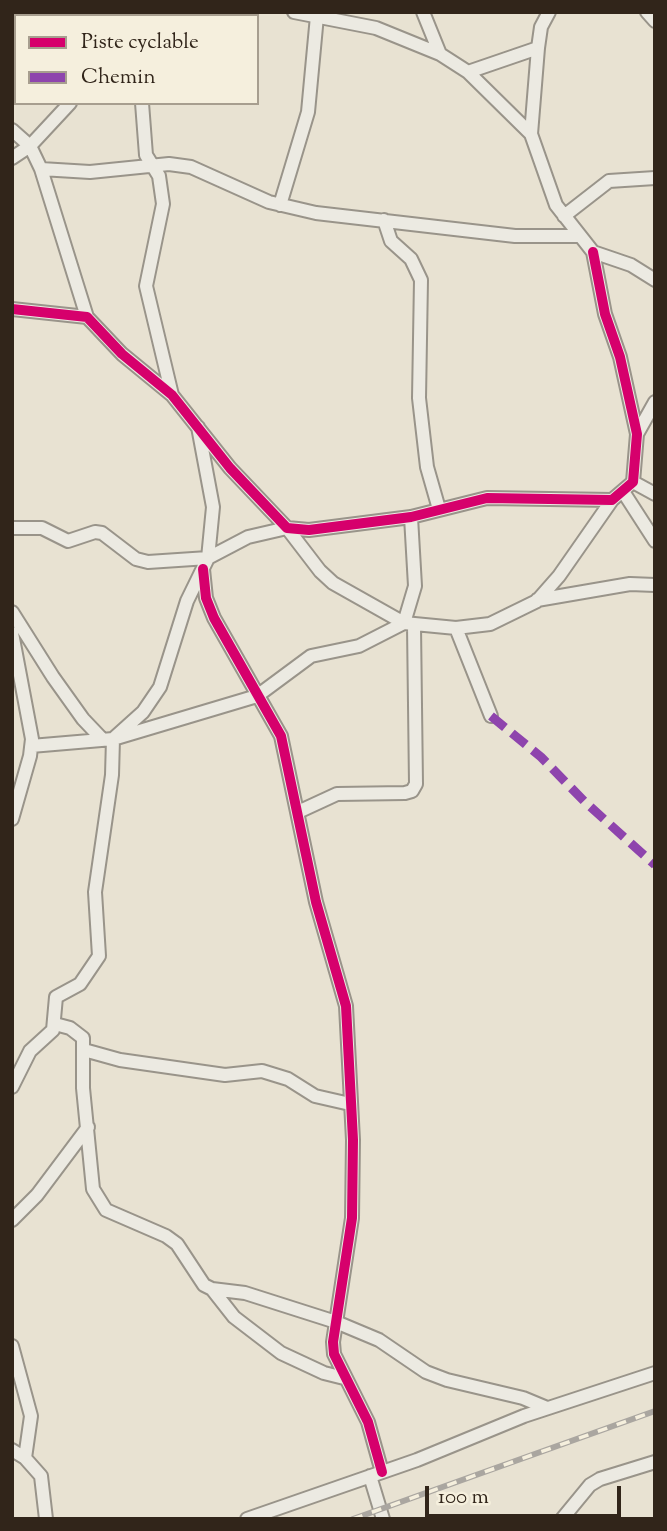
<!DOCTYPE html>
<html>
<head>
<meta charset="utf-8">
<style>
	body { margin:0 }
	#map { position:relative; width:667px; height:1531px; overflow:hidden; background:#e8e2d2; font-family:"Sorts Mill Goudy",serif }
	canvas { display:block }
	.frame { position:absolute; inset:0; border:14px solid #31251a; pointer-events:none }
	.legend { position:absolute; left:14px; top:14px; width:245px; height:91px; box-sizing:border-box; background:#f5efdd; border:2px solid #a79e8f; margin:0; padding:9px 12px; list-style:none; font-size:21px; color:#31251a }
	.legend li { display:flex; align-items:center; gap:14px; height:35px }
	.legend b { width:35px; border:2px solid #a79e8f }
	.scale { position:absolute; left:425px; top:1486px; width:196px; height:32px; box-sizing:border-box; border:4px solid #31251a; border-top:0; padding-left:9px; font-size:21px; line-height:24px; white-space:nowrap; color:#31251a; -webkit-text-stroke:5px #f5efdd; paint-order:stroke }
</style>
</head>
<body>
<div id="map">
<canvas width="667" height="1531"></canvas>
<div class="frame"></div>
<ul class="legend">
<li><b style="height:9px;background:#d6006c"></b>Piste cyclable</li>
<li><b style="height:9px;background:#8e44ad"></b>Chemin</li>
</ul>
<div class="scale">100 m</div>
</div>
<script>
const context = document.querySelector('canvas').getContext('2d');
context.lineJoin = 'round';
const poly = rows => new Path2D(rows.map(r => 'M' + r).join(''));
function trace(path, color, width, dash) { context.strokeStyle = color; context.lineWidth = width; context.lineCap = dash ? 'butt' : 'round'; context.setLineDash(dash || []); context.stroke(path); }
const street = poly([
	[294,12,376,28,440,54,468,72,531,134,556,205,593,252,631,265,655,280],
	[423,12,440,54],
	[647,12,655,21],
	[148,16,151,12],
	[468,72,538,48],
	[142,103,146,155,159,176,163,204,146,286,172,395],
	[12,130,30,146,41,169,87,317],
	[531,134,538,48,541,27,549,12],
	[12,158,30,146,70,103],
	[41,169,90,172,169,164,191,167,269,202,316,213,515,236,580,236],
	[280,205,308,112,317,16],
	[564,216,609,181,655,178],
	[384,220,391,241,411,259,421,280,419,398,427,467,439,509],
	[12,309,87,317,122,354,172,395,230,468,287,528,309,530,411,517,487,498,612,500,633,482,637,434,620,357,605,314,593,252],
	[637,434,655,402],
	[633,482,655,494],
	[624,493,655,541],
	[12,528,42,528,68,541,95,532,102,533,136,559,148,562,208,558,248,537,287,528,320,571,333,583,404,623,456,628,490,624,537,601,559,576,612,500],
	[203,569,206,598,214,618,281,736,316,902,346,1006,353,1140,352,1218,333,1342,334,1354,368,1422,382,1472],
	[537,600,630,584,655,585],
	[12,612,53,677,83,719,103,740],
	[456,628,491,716],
	[12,633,32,739,30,756,12,819],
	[31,746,113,739,143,712,160,687,187,601,208,558,213,507,198,427],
	[298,812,337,794,405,793,412,791,416,784,414,626],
	[55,1024,70,1028,83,1038,83,1088,93,1189,106,1210,166,1236,177,1244,204,1285,212,1289,245,1293,336,1322,379,1340,426,1372,447,1380,523,1398,547,1408],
	[84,1050,120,1060,225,1075,262,1071,288,1079,315,1096,350,1104],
	[12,1087,30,1051,53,1030,56,997,80,984,99,956,95,892,112,775,113,739,257,696,311,656,359,646,404,623,415,586,411,517],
	[12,1220,37,1195,88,1127],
	[212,1289,234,1317,281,1353,324,1373,344,1378],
	[12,1346,31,1416,25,1458],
	[12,1450,25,1458,41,1476,46,1519],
	[370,1476,383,1519],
	[247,1519,417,1460,524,1416,655,1373],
	[562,1519,590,1485,600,1479,655,1462]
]);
const rail = poly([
	[353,1519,655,1411]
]);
const quiet = poly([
	[491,716,541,757,585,802,655,865]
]);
const cycleway = poly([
	[12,309,87,317,122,354,172,395,230,468,287,528,309,530,411,517,487,498,612,500,633,482,637,434,620,357,605,314,593,252],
	[203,569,206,598,214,618,281,736,316,902,346,1006,353,1140,352,1218,333,1342,334,1354,368,1422,382,1472]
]);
trace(street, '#99948a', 16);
trace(street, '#eceae2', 12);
trace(rail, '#aaa6a0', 6);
trace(rail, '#f5efdd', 3.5, [10]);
trace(quiet, '#8e44ad', 9, [18, 9]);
trace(cycleway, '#d6006c', 10);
</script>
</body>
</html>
